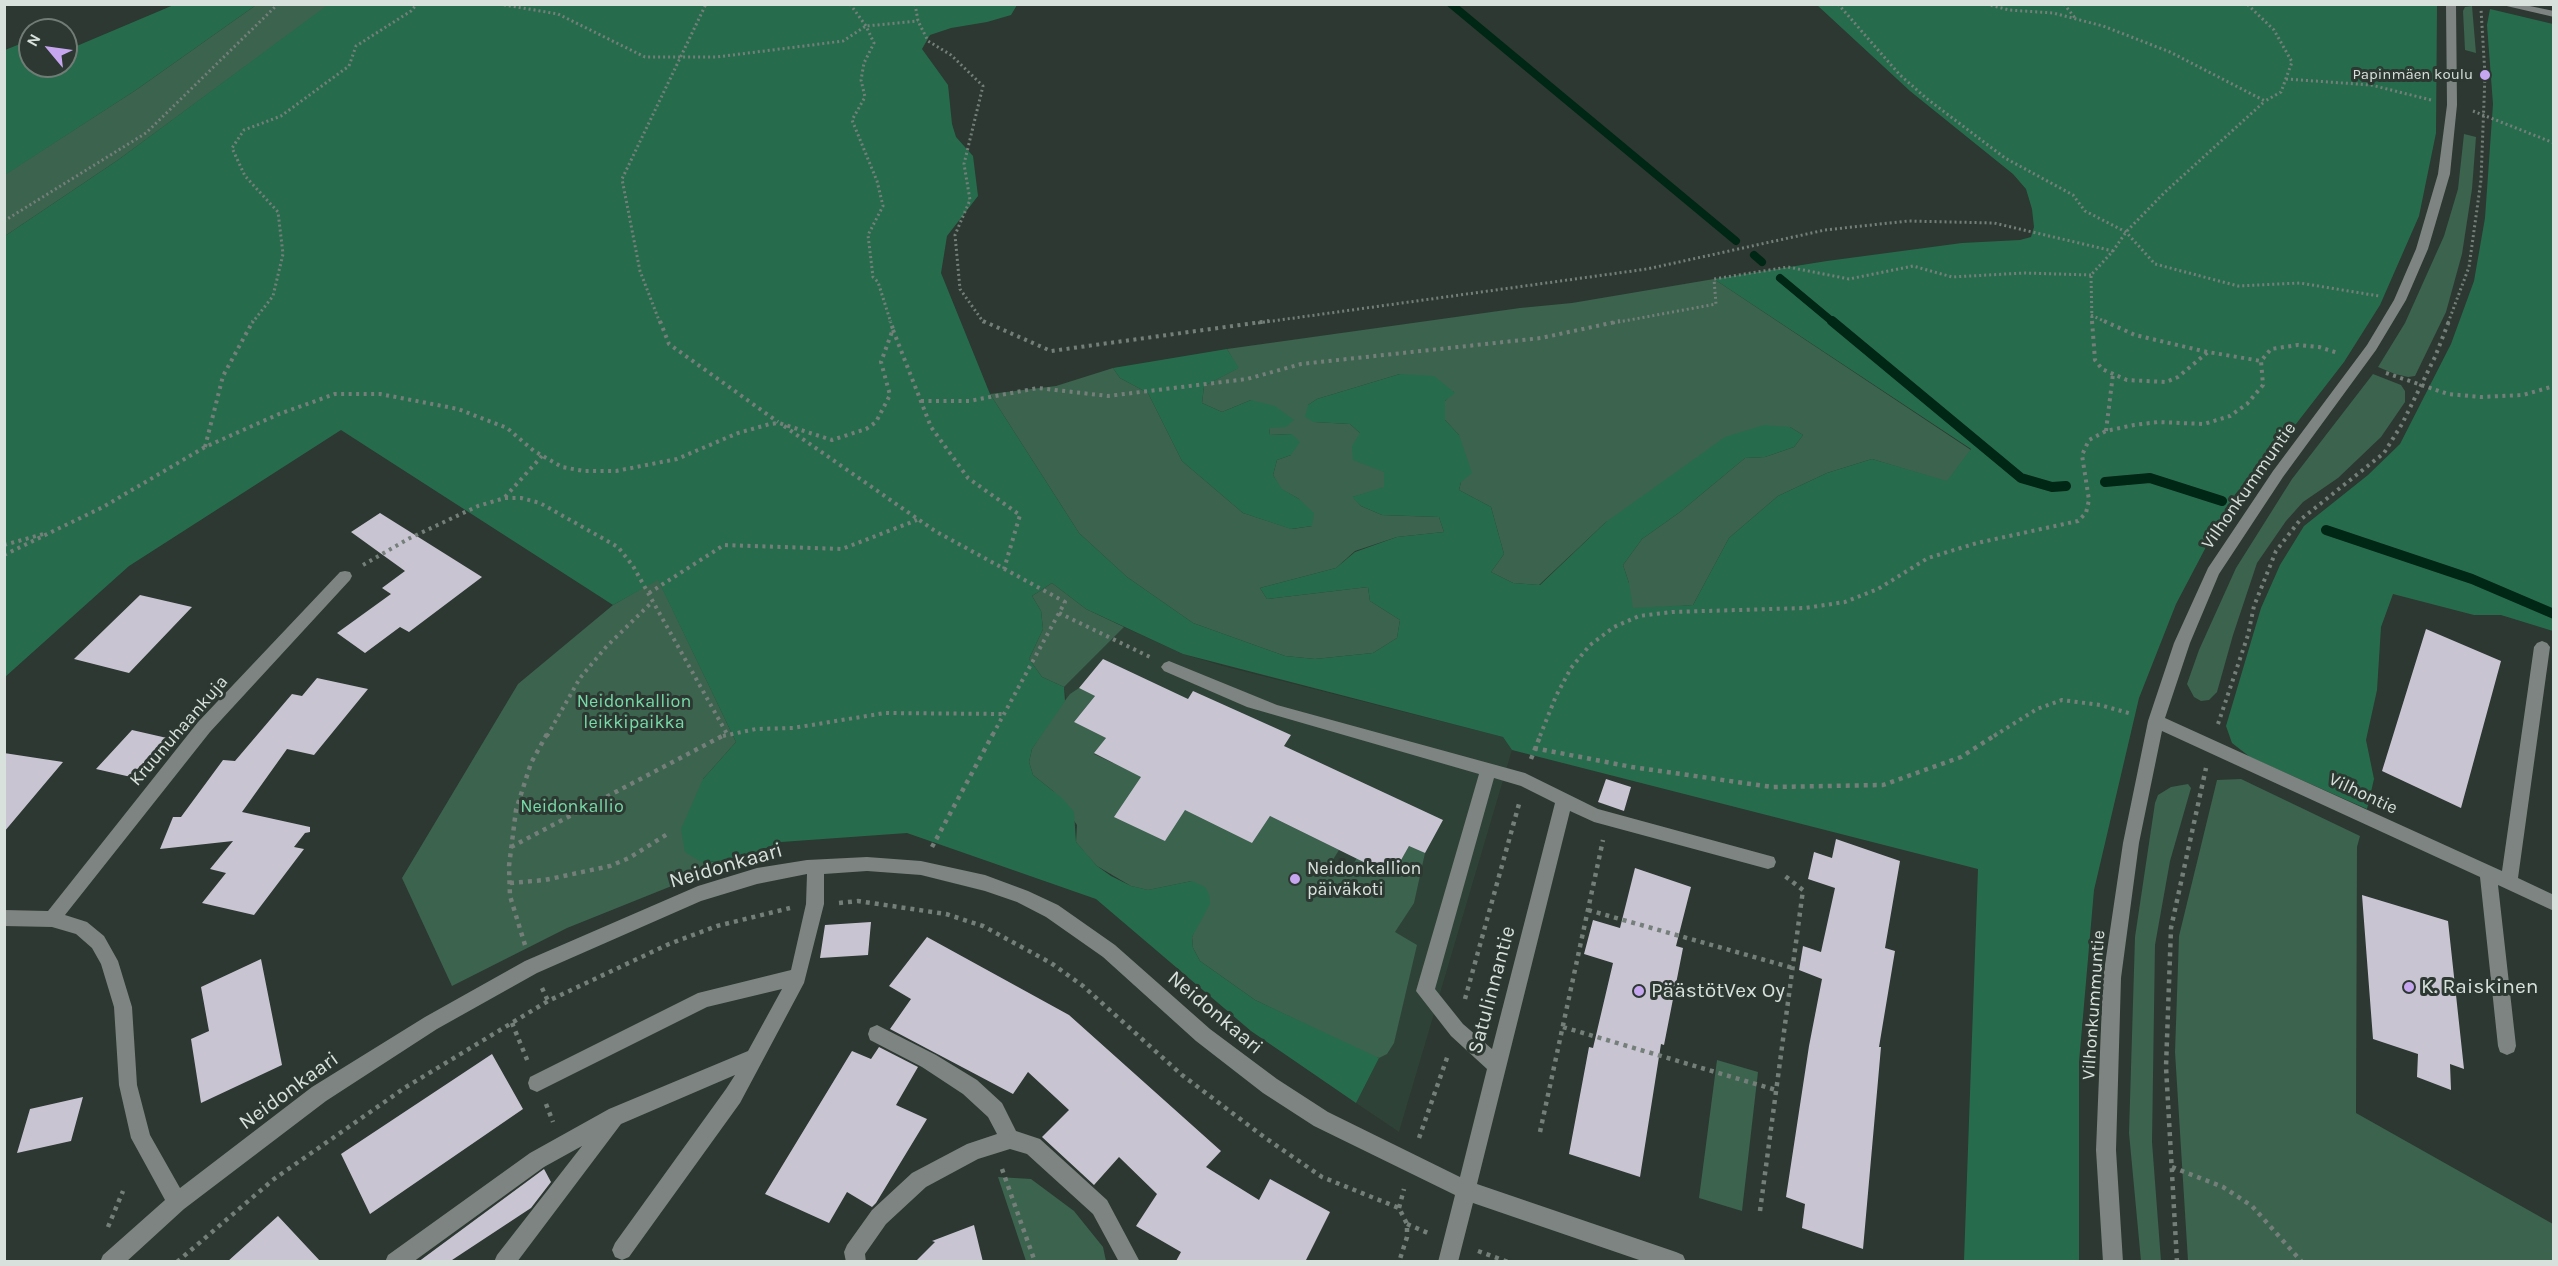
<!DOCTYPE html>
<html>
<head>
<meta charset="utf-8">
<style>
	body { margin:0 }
	#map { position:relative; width:2558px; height:1266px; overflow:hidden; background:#2c3831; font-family:Karla,sans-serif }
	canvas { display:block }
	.frame { position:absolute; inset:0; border:6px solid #d9e1dd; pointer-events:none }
	.north { position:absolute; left:18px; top:18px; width:60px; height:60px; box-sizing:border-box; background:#2c3831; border:2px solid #717c76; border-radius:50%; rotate:299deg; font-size:16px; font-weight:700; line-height:24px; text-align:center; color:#d9e1dd }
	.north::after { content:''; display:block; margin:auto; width:21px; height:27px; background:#c7a6f0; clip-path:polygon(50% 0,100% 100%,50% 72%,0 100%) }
</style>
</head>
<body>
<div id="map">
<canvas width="2558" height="1266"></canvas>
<div class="frame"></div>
<div class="north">N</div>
</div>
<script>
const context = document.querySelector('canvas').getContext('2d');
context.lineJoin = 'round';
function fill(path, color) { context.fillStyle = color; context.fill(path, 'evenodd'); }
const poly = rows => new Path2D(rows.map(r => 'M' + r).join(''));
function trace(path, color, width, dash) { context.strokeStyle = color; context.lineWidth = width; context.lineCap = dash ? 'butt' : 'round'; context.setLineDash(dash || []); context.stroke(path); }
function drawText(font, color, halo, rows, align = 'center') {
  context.font = font + ' Karla,sans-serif'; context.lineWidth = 6; context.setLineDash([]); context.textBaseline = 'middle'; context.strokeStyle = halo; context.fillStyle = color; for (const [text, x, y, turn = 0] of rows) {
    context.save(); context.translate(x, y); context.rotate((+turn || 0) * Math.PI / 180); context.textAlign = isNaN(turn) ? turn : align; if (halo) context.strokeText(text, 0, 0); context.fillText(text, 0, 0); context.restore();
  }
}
const built = poly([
	[1124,627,1183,654,1223,666,1503,737,1512,750,1399,1132,1356,1103,1379,1058,1131,886,1097,866,1064,687]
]);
const green = poly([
	[256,5,329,5,118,160,5,236,4,175,136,90],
	[2472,6,2476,53,2465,50,2463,11,2465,7],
	[2464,134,2476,137,2472,189,2462,254,2446,312,2415,376,2408,377,2395,374,2378,367,2405,323,2444,236,2458,189],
	[1714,279,1971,450,1947,482,1872,459,1827,473,1778,496,1729,538,1693,605,1627,610,1629,583,1623,565,1642,539,1680,512,1745,458,1765,457,1794,447,1803,435,1790,427,1606,522,1539,585,1513,583,1491,572,1504,554,1491,507,1459,490,1461,482,1459,435,1445,420,1445,401,1454,392,1400,374,1317,399,1308,405,1315,422,1350,424,1360,433,1384,472,1384,488,1353,497,1361,506,1382,515,1439,517,1444,532,1397,537,1355,551,1336,568,1260,588,1267,599,1368,587,1370,601,1400,620,1397,638,1373,653,1315,659,1285,656,1193,623,1127,577,1079,533,990,394,1056,386,1113,368,1120,378,1148,393,1182,461,1243,513,1292,529,1312,526,1299,499,1281,489,1273,475,1277,460,1291,455,1292,434,1270,435,1269,428,1251,400,1222,412,1202,403,1204,386,1238,368,1227,349,1520,308,1572,303],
	[2373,374,2401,385,2405,391,2405,402,2381,437,2338,478,2303,502,2286,521,2257,563,2233,635,2217,692,2209,700,2201,701,2194,697,2187,684,2199,650,2236,568,2292,479],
	[658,579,736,742,703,779,704,863,744,857,567,928,452,986,402,878,518,684,613,605],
	[1052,583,1086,609,1124,627,1064,687,1042,677,1029,659,1043,629,1041,611,1032,596],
	[1079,688,1095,696,1074,722,1106,738,1094,754,1113,763,1124,747,1252,843,1270,816,1339,850,1329,866,1347,874,1357,858,1392,875,1409,846,1425,853,1414,903,1395,932,1417,945,1394,1043,1387,1054,1379,1058,1371,1056,1255,1000,1200,961,1193,948,1192,937,1198,922,1192,881,1148,890,1131,886,1097,866,1086,854,1076,842,1077,825,1053,791,1033,775,1029,762,1032,749,1053,716,1070,694],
	[2241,779,2360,836,2357,847,2356,1113,2553,1224,2553,1261,2188,1261,2175,1052,2179,936,2217,780],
	[2188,784,2191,788,2170,861,2155,945,2152,1142,2161,1261,2141,1261,2129,1133,2135,937,2155,803,2158,795,2171,787],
	[1717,1060,1758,1072,1742,1211,1699,1198],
	[998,1177,1031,1179,1074,1211,1103,1247,1106,1261,1026,1261]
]);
const forest = poly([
	[176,4,256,5,136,90,5,175,5,50,30,40,30,66,66,66,66,45,72,48],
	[329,4,1017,5,1011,15,987,22,951,28,930,35,922,49,948,85,952,124,956,137,973,156,978,196,947,236,941,273,990,394,1079,533,1127,577,1193,623,1285,656,1315,659,1373,653,1397,638,1400,620,1370,601,1368,587,1267,599,1260,588,1336,568,1355,552,1397,537,1444,532,1439,517,1382,515,1361,506,1352,497,1384,487,1384,472,1353,460,1352,446,1360,433,1350,424,1314,422,1305,417,1308,405,1317,399,1400,374,1434,376,1455,393,1445,401,1445,420,1459,435,1472,473,1461,482,1459,490,1491,507,1504,554,1491,572,1513,583,1540,585,1606,522,1725,437,1764,425,1790,427,1803,435,1794,447,1765,457,1745,458,1680,512,1642,539,1623,565,1629,583,1633,608,1693,605,1729,538,1778,496,1827,473,1872,459,1947,481,1971,449,1714,279,1827,261,1962,243,2020,240,2031,237,2034,227,2032,209,2026,189,2013,174,1910,91,1817,5,2437,5,2436,133,2419,216,2380,305,2344,362,2217,526,2176,604,2139,698,2094,890,2079,1062,2079,1261,1964,1261,1978,869,1512,750,1503,737,1183,654,1086,609,1052,583,1032,596,1041,611,1043,629,1029,659,1042,677,1064,687,1065,701,1032,749,1029,762,1033,775,1063,799,1074,812,1076,842,1097,866,1111,876,1131,886,1148,890,1192,881,1205,887,1209,894,1210,904,1192,937,1193,948,1200,961,1255,1000,1379,1058,1356,1103,1251,1031,1096,899,907,833,781,842,744,857,703,863,685,852,681,829,703,779,736,742,658,580,613,605,341,430,129,566,5,677,5,236,118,160],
	[2490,9,2553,24,2553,631,2501,615,2474,615,2393,594,2381,627,2377,690,2366,740,2374,779,2367,809,2250,757,2232,743,2226,726,2261,608,2280,565,2304,526,2368,475,2400,444,2451,344,2474,281,2485,218,2493,104,2487,25],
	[1227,349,1239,368,1204,386,1202,403,1222,412,1251,400,1275,406,1294,420,1286,427,1269,428,1270,435,1292,434,1300,442,1291,455,1277,460,1273,475,1282,489,1299,499,1314,513,1312,526,1291,529,1243,513,1182,461,1148,393,1120,378,1113,368]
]);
const streamFar1 = poly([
	[1451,4,1736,241],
	[1754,255,1762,262],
	[1780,278,1834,323]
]);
const stream = poly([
	[1832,321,2021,478,2052,487,2066,486],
	[2105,482,2150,478,2222,501],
	[2326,530,2472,579,2554,614]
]);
const building = poly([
	[380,513,482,577,409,632,400,627,365,653,337,633,391,594,382,588,405,571,351,532],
	[140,595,192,607,129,673,74,659],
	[2426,629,2501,661,2461,808,2382,771],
	[1103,659,1188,699,1193,691,1291,735,1284,746,1443,820,1425,853,1409,846,1392,876,1270,816,1252,843,1185,810,1165,841,1114,817,1141,777,1094,753,1106,738,1074,722,1095,696,1079,688],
	[317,678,368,689,314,755,287,749,242,812,310,827,310,832,305,833,294,847,304,849,254,915,202,903,226,873,210,869,233,841,160,849,173,817,181,817,223,760,235,761,292,694,302,696],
	[132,730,167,738,131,777,96,769],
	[4,753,63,762,4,832],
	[1606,779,1631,787,1624,811,1598,802],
	[1836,839,1900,861,1885,948,1895,951,1879,1047,1881,1047,1863,1249,1802,1228,1805,1204,1786,1197,1809,1046,1822,979,1799,970,1803,946,1821,952,1835,888,1808,879,1814,852,1832,858],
	[1635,868,1691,887,1676,946,1683,948,1664,1045,1661,1044,1640,1177,1569,1154,1589,1047,1593,1048,1613,963,1584,954,1593,920,1620,928],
	[2362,895,2448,921,2464,1069,2450,1064,2451,1090,2417,1077,2418,1054,2373,1039],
	[871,922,868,955,820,958,825,925],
	[927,937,1069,1015,1221,1151,1206,1167,1259,1200,1270,1179,1330,1212,1305,1262,1176,1261,1181,1252,1136,1226,1157,1194,1119,1157,1094,1185,1042,1137,1069,1110,1028,1072,1013,1094,890,1029,911,999,889,986],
	[261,959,282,1065,201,1103,191,1039,209,1031,201,987],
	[879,1047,918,1067,896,1105,927,1119,876,1203,872,1207,847,1192,829,1223,765,1194,852,1051,871,1059],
	[492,1054,523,1109,370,1214,341,1154],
	[83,1097,71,1141,17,1153,30,1109],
	[544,1169,551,1182,531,1208,449,1262,418,1262],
	[278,1216,321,1262,227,1262],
	[974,1225,983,1262,915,1262,935,1242,932,1241]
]);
const pathFar2 = poly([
	[499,4,558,14,645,57,717,57,843,41,866,26,918,21],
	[850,4,866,26,874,43,864,63,861,80,865,97,852,120,877,181,883,206,868,235,873,277,878,282,891,323],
	[915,4,918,21,928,41,951,55,983,86,964,164,970,200,955,235,960,289,984,323],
	[1838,4,1899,74,1926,98,2005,158,2073,195,2085,211,2126,232,2155,264,2238,286,2300,283,2379,296],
	[1986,4,2009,10,2053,13,2103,26,2170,52,2265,101,2281,92,2292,62,2274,30,2247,4],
	[2064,4,2075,18],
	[2286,79,2371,85,2431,100],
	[2473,111,2554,143],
	[4,221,146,133,278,4],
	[2091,315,2108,323],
	[252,323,273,296,283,254,278,212,245,176,232,148,244,130,281,116,349,66,356,46,411,11,417,4],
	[660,323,640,271,622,179,706,4],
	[1258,323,1647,269,1825,230,1908,221,1994,223,2113,251],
	[1613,323,1716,304,1714,279,1788,267,1849,279,1913,266,1952,277,2024,273,2091,275],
	[2092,323,2091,275,2113,251,2126,232,2164,193,2265,101],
	[2448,323,2469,267,2481,180,2485,75,2481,9]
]);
const pathFar1 = poly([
	[660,321,669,344,778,422],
	[983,321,1051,351,1269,321],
	[2092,321,2095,360,2102,369,2127,380,2166,382,2178,377,2208,352,2261,361],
	[2104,321,2135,335,2207,352],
	[893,330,931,427,968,478,1020,515,1004,569],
	[2386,373,2448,394,2481,397,2523,395,2554,386],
	[921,401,969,401,1038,388,1108,396,1247,379,1301,364,1541,338,1620,321],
	[784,426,935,531,1065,602,992,736],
	[2106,431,2113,374],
	[205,447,223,376,253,321],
	[505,497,542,456],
	[4,545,47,533],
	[4,555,103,507,205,447,279,414,335,394,380,394,458,409,507,428,534,451,562,467,584,471,616,471,677,459,738,433,770,424,779,423,832,440,866,429,876,422,890,395,881,362,893,329,890,321],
	[363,565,410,538,478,506,505,498,521,498,540,503,618,547,633,566,727,734],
	[649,593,724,545,842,549,917,520],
	[1059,613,1150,657],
	[2218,724,2248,635,2254,606,2276,551,2300,520,2384,453,2402,424,2435,357,2449,321],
	[547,736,580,678,606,647,653,601],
	[723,736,756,729,793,728,885,713,1003,714],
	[1540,736,1556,696,1571,668,1590,645,1614,627,1639,616,1672,612,1805,608,1845,602,1878,589,1928,558,1977,543,2078,521,2086,513,2089,500,2082,455,2089,440,2106,431,2134,425,2158,422,2204,424,2230,416,2247,404,2263,385,2261,361,2271,349,2298,345,2319,347,2338,353],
	[1994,736,2037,709,2062,700,2100,705,2132,714]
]);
const path = poly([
	[1534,748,1632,767,1772,787,1883,785,1961,757,1997,734],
	[1531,759,1541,734],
	[511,847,726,734],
	[932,847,993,734],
	[510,883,545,880,610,866,629,858,669,833],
	[839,903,858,901,946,914,983,926,1051,963,1083,986,1182,1075,1264,1137,1322,1177,1399,1208,1407,1224,1407,1237,1399,1262],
	[1588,910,1793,968],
	[525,945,510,896,509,866,516,810,531,763,547,734],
	[542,988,548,1001],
	[1465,999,1519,804],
	[512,1023,528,1062],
	[1563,1027,1776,1090],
	[546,1104,553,1122],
	[1540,1132,1603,840],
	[1419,1138,1448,1055],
	[2172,1167,2223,1187,2252,1206,2302,1262],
	[1002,1169,1035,1262],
	[1399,1208,1404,1189],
	[1760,1211,1803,890,1785,876],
	[1407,1224,1428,1233],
	[108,1227,123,1191],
	[1478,1251,1508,1262],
	[177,1262,274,1179,406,1087,548,1001,669,944,717,926,790,908],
	[2177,1262,2166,1067,2171,928,2206,768]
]);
const minor = poly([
	[2446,4,2456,4,2457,105,2450,174,2428,249,2406,300,2376,350,2283,477,2219,574,2190,643,2165,718,2502,871,2534,647,2537,643,2542,641,2547,643,2550,647,2518,878,2554,895,2554,911,2498,885,2516,1046,2514,1052,2507,1055,2500,1052,2498,1046,2480,877,2162,731,2139,843,2121,978,2116,1150,2123,1262,2103,1262,2096,1150,2103,978,2123,843,2148,721,2174,643,2208,568,2273,471,2367,345,2394,300,2416,249,2438,174,2447,105,2446,4],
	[2498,4,2520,4,2554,11,2554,17,2498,4],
	[345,571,350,572,352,576,350,580,210,732,65,915,87,922,104,936,118,961,132,1007,137,1085,150,1135,180,1188,312,1087,425,1017,525,961,698,886,757,868,807,860,867,857,921,861,985,875,1028,891,1058,905,1115,945,1210,1029,1277,1079,1328,1112,1460,1177,1487,1069,1451,1036,1416,991,1479,774,1247,707,1164,671,1161,667,1164,663,1169,661,1277,705,1525,773,1598,809,1774,857,1776,862,1774,867,1768,869,1594,822,1570,811,1477,1184,1676,1252,1683,1255,1686,1262,1645,1262,1473,1203,1458,1262,1438,1262,1455,1195,1314,1126,1263,1093,1196,1041,1103,957,1046,917,1017,902,985,891,921,875,867,871,824,874,824,904,804,983,740,1103,629,1257,622,1260,615,1257,612,1250,615,1243,726,1089,735,1075,621,1124,517,1262,494,1262,497,1255,582,1146,544,1167,413,1262,385,1262,388,1255,530,1153,609,1109,748,1051,782,989,707,1007,537,1092,530,1089,528,1083,530,1077,698,993,791,970,806,904,807,874,757,884,701,901,537,973,437,1029,326,1101,184,1209,126,1262,100,1262,103,1255,165,1200,131,1138,119,1085,114,1007,101,964,92,948,76,934,52,927,4,926,4,910,48,911,198,722,340,572,345,571],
	[1494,778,1521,786,1555,803,1492,1049,1463,1024,1435,989,1494,778],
	[877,1025,936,1055,977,1080,1002,1103,1016,1131,1040,1139,1107,1200,1140,1262,1119,1262,1093,1214,1027,1154,1010,1149,978,1159,926,1187,886,1224,865,1254,866,1262,846,1262,844,1252,847,1245,872,1210,912,1173,967,1144,997,1134,988,1117,963,1094,922,1067,870,1040,868,1034,870,1028,877,1025]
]);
const markers = [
	[2485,75,6,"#c7a6f0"],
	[1295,879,6,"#c7a6f0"],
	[2409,987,6,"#c7a6f0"],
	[1639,991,6,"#c7a6f0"]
];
const farPoinames = [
	["Papinmäen koulu",2473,75]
];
const streetNames = [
	["Vilhonkummuntie",2249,486,-55],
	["Kruunuhaankuja",179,731,-49],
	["Vilhontie",2363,794,25],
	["Vilhonkummuntie",2094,1005,-86]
];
const parkNames = [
	["Neidonkallion",634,702],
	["leikkipaikka",634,723],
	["Neidonkallio",572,807]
];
const poiNames = [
	["Neidonkallion",1307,869],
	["päiväkoti",1307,890]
];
const nearStreetnames = [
	["Neidonkaari",726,866,-16],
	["Satulinnantie",1492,990,-75],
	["Neidonkaari",1215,1013,40],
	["Neidonkaari",289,1091,-36]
];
const nearPoinames = [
	["K. Raiskinen",2421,987],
	["PäästötVex Oy",1651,991]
];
fill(built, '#2e4237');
fill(green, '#3b634e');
fill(forest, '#266c4c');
trace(streamFar1, '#002615', 8);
trace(stream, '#002615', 10);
fill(building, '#c9c4d2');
trace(pathFar2, '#757f7a', 3, [2, 3]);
trace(pathFar1, '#757f7a', 4, [3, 4.5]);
trace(path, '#757f7a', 4.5, [4, 5]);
fill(minor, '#7e8481');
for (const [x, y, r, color] of markers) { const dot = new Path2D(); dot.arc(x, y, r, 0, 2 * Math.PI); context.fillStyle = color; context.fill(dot); trace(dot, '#2c3831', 2); }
drawText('15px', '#d9e1dd', '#2c3831', farPoinames, 'right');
drawText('18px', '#d9e1dd', '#2c3831', streetNames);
drawText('18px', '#77daa8', '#2c3831', parkNames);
drawText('18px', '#d9e1dd', '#2c3831', poiNames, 'left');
drawText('21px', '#d9e1dd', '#2c3831', nearStreetnames);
drawText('21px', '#d9e1dd', '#2c3831', nearPoinames, 'left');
</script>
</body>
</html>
